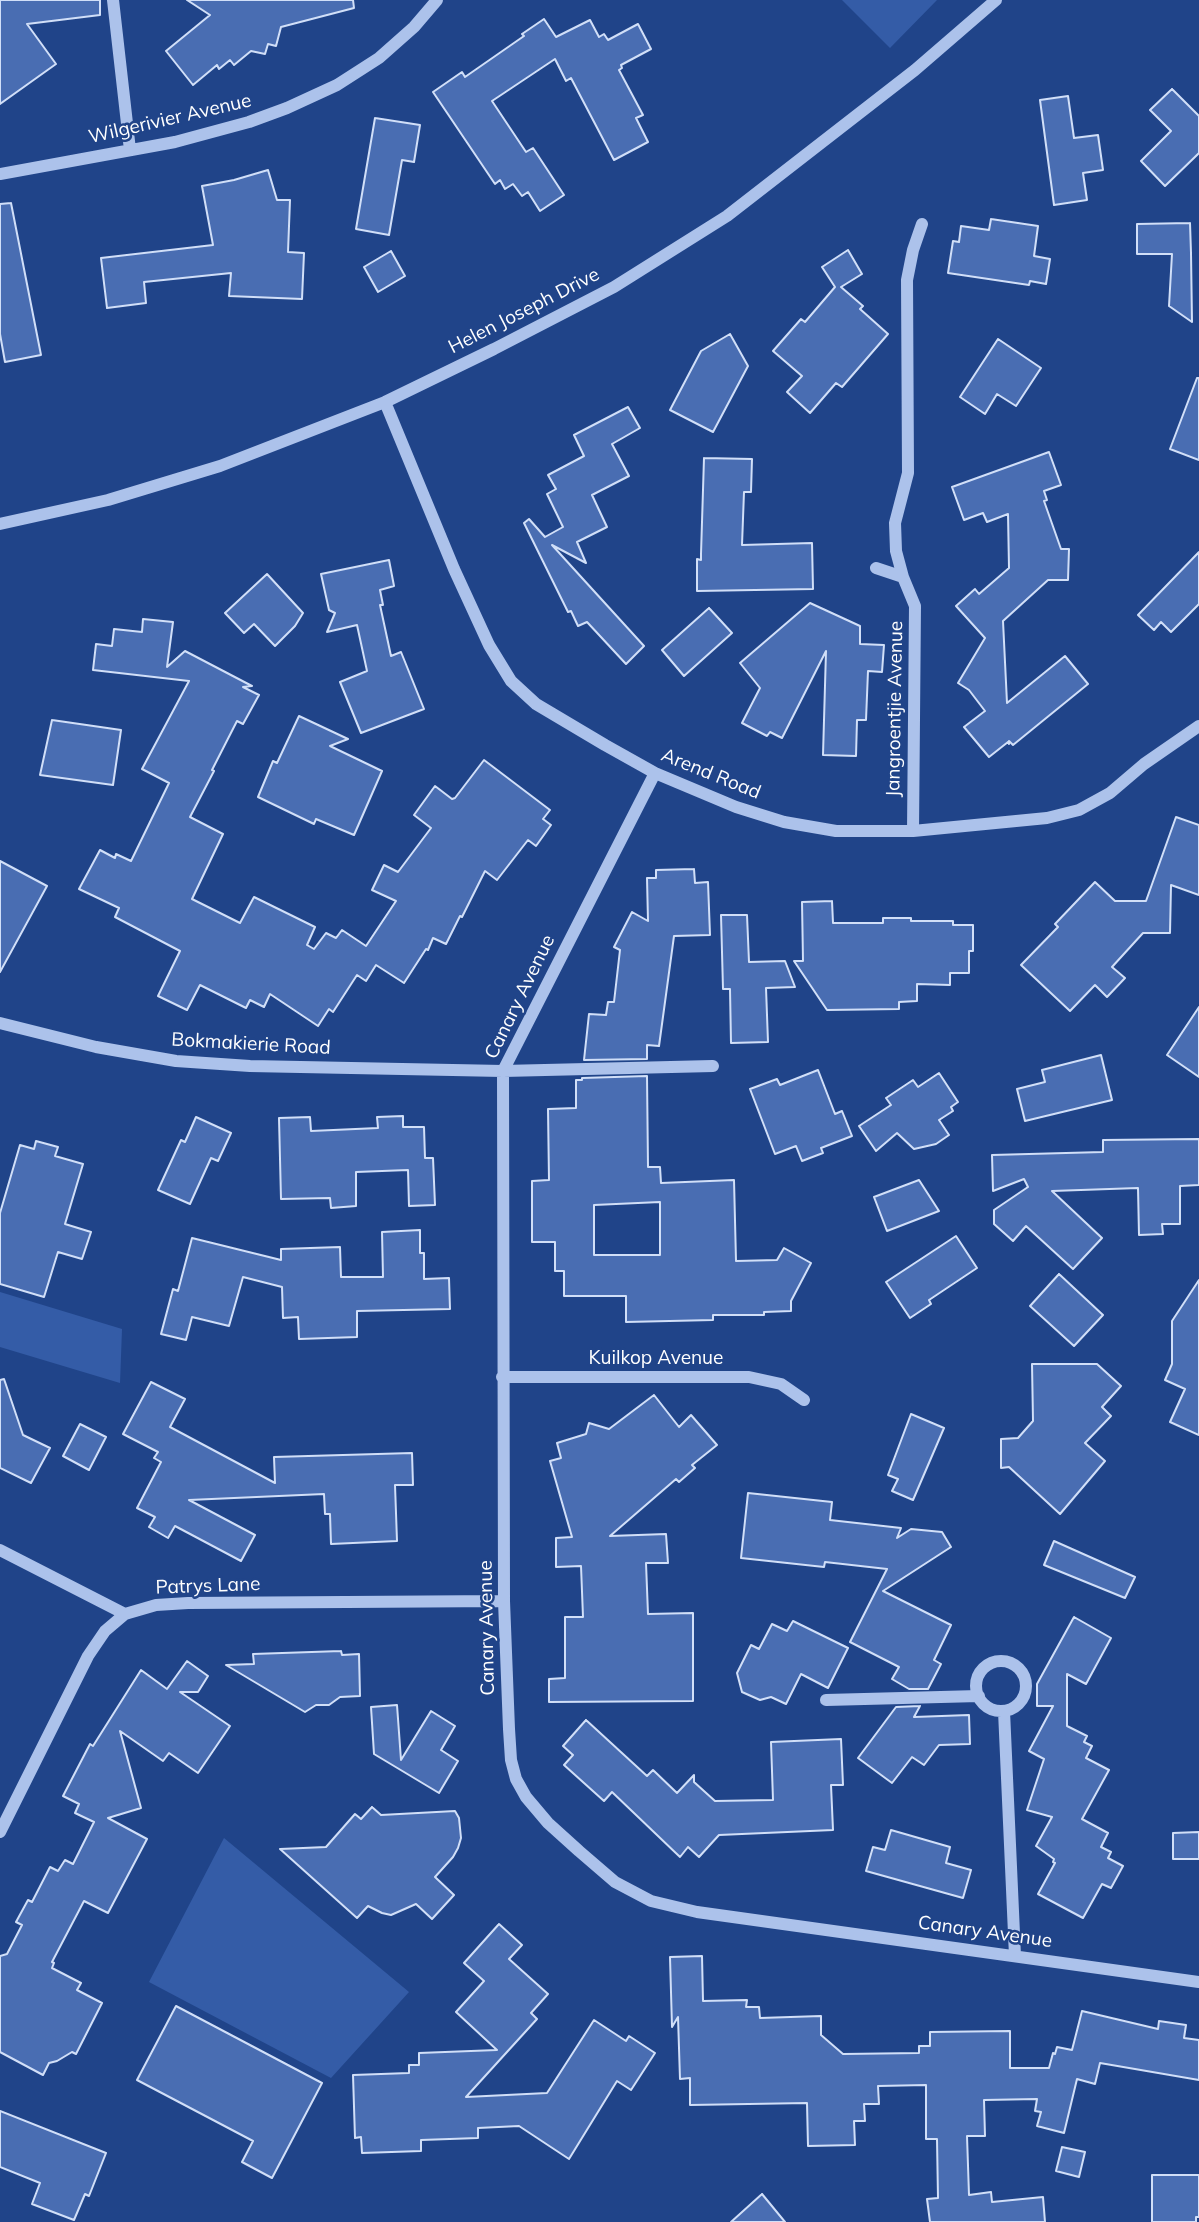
<!DOCTYPE html>
<html>
<head>
<meta charset="utf-8">
<style>
	body { margin:0 }
	canvas { display:block; background:#204489 }
</style>
</head>
<body>
<canvas width="1199" height="2222"></canvas>
<script>
const context = document.querySelector('canvas').getContext('2d');
context.lineJoin = 'round';
function fill(path, color) { context.fillStyle = color; context.fill(path, 'evenodd'); }
const poly = rows => new Path2D(rows.map(r => 'M' + r).join(''));
function trace(path, color, width, dash) { context.strokeStyle = color; context.lineWidth = width; context.lineCap = dash ? 'butt' : 'round'; context.setLineDash(dash || []); context.stroke(path); }
function drawText(font, color, halo, rows, align = 'center') {
  context.font = font + ' Mulish,sans-serif'; context.lineWidth = 5; context.setLineDash([]); context.textBaseline = 'middle'; context.strokeStyle = halo; context.fillStyle = color; for (const [text, x, y, turn = 0] of rows) {
    context.save(); context.translate(x, y); context.rotate((+turn || 0) * Math.PI / 180); context.textAlign = isNaN(turn) ? turn : align; if (halo) context.strokeText(text, 0, 0); context.fillText(text, 0, 0); context.restore();
  }
}
const green = poly([
	[842,0,937,0,890,48],
	[0,1292,122,1329,120,1383,0,1347],
	[224,1838,409,1992,331,2078,149,1982]
]);
const building = poly([
	[0,0,100,0,100,15,27,24,56,64,0,104,0,0],
	[187,0,353,0,354,8,281,27,276,46,268,44,265,54,251,51,234,65,230,60,219,69,217,65,193,85,166,51,210,15,187,0],
	[544,19,556,37,590,20,599,37,604,34,608,40,638,24,651,49,621,65,622,68,619,70,643,115,636,118,648,142,614,160,571,78,566,81,555,59,492,101,526,152,533,148,564,195,540,211,528,192,522,196,513,184,505,189,500,180,495,184,433,92,462,72,465,77,524,36,522,34,544,19],
	[1172,89,1199,116,1199,153,1165,186,1141,161,1171,131,1150,110,1172,89],
	[1068,96,1074,138,1098,135,1103,170,1083,173,1087,200,1054,205,1040,100,1068,96],
	[375,118,420,125,414,162,402,160,389,235,356,229,375,118],
	[268,170,277,200,290,200,288,252,304,253,302,299,229,296,231,273,144,282,146,303,107,308,101,258,213,245,202,186,234,180,268,170],
	[11,203,41,355,5,362,0,334,0,204,11,203],
	[991,219,1038,226,1034,256,1050,259,1046,284,1030,281,1029,285,948,273,953,241,959,242,961,226,989,230,991,219],
	[1190,223,1191,253,1192,322,1169,306,1172,254,1137,254,1137,224,1190,223],
	[848,250,862,274,841,287,863,306,860,309,888,334,842,387,836,383,810,413,787,392,802,376,773,351,801,319,805,322,835,287,822,267,848,250],
	[391,251,405,276,378,292,364,267,391,251],
	[730,334,748,366,713,432,670,410,701,351,730,334],
	[998,339,1041,368,1016,406,997,394,985,414,960,397,998,339],
	[1197,378,1199,378,1199,460,1170,449,1197,378],
	[628,407,640,428,612,444,629,476,592,495,607,527,577,542,586,563,552,545,644,646,626,664,587,622,578,626,571,611,568,612,524,523,529,519,545,537,563,527,547,494,556,489,548,475,584,456,574,435,628,407],
	[1049,452,1061,485,1044,491,1047,500,1044,501,1061,549,1069,549,1068,580,1048,580,1003,621,1007,703,1065,656,1088,684,1013,745,1009,741,1009,744,1008,742,989,757,964,727,985,711,969,690,958,683,985,638,956,606,975,589,979,594,1009,568,1008,514,987,522,983,513,964,520,952,487,1049,452],
	[704,458,752,459,751,492,744,492,742,545,812,543,813,589,697,591,697,559,701,560,701,554,704,458],
	[1199,552,1199,604,1171,632,1161,622,1154,630,1138,615,1199,552],
	[389,560,394,586,380,590,383,605,380,605,391,656,401,652,424,709,361,733,340,682,367,671,357,625,327,632,335,613,329,610,321,574,389,560],
	[267,574,303,613,295,626,275,646,254,624,244,633,225,613,267,574],
	[810,603,860,626,860,644,884,645,882,672,868,671,866,720,857,720,856,756,823,755,826,651,782,738,770,732,767,736,742,723,760,688,740,663,810,603],
	[709,608,732,633,684,676,662,650,709,608],
	[143,619,173,622,167,667,185,651,252,686,243,687,259,695,243,724,237,721,212,770,214,771,190,817,223,834,192,899,240,923,254,897,315,927,307,945,314,949,326,933,336,938,342,930,366,946,396,901,372,890,384,865,398,872,431,828,414,815,435,786,452,799,455,798,484,760,550,810,543,819,551,825,536,846,528,840,497,880,485,871,462,917,460,916,446,944,433,938,428,950,426,949,404,983,376,965,366,981,357,975,333,1012,329,1009,318,1026,270,994,264,1007,250,1000,246,1008,200,985,187,1010,158,996,180,951,115,917,119,908,79,889,100,850,115,858,116,854,131,861,169,783,142,769,189,681,93,670,96,644,112,646,114,629,142,632,143,619],
	[299,716,348,739,330,746,382,771,354,835,316,819,314,824,258,797,273,761,277,763,299,716],
	[52,720,121,730,113,785,40,775,52,720],
	[1176,817,1199,825,1199,895,1171,885,1170,933,1143,933,1112,967,1125,978,1107,997,1095,985,1070,1011,1021,965,1058,927,1055,924,1095,882,1115,901,1146,901,1176,817],
	[0,861,47,886,0,972,0,861],
	[694,869,695,883,708,882,710,935,674,936,659,1046,647,1045,647,1059,584,1060,589,1014,606,1015,608,1002,614,1002,620,950,614,947,632,912,648,921,647,878,656,878,656,870,694,869],
	[832,901,833,923,883,923,883,918,911,918,911,921,953,921,953,925,973,925,973,951,969,951,969,973,950,973,950,985,917,984,917,1001,899,1002,899,1009,827,1010,794,961,803,961,802,902,832,901],
	[721,915,747,915,749,962,785,961,795,987,766,988,768,1042,731,1043,730,989,723,989,721,915],
	[1199,1007,1199,1077,1167,1055,1199,1007],
	[1101,1055,1112,1100,1025,1121,1017,1089,1045,1082,1042,1070,1101,1055],
	[818,1070,835,1114,842,1111,852,1136,821,1148,823,1153,802,1161,796,1146,775,1154,750,1089,777,1079,780,1085,818,1070],
	[939,1073,958,1102,951,1107,953,1111,939,1120,949,1135,936,1144,914,1149,897,1133,876,1151,859,1126,891,1105,886,1098,913,1080,918,1087,939,1073],
	[647,1076,648,1167,660,1167,661,1183,734,1180,736,1261,777,1260,784,1248,811,1263,791,1301,791,1311,764,1312,764,1315,713,1315,713,1320,626,1322,626,1296,564,1296,564,1271,555,1271,555,1242,532,1242,532,1181,549,1180,548,1109,576,1108,576,1080,582,1080,582,1078,647,1076],
	[660,1202,660,1255,594,1255,594,1205,660,1202],
	[403,1116,403,1127,424,1127,425,1158,433,1158,435,1205,409,1206,408,1170,356,1172,356,1206,331,1208,330,1198,281,1199,279,1118,310,1117,311,1131,378,1128,377,1117,403,1116],
	[196,1117,231,1133,218,1161,211,1158,190,1204,158,1190,181,1140,185,1142,196,1117],
	[1199,1139,1199,1185,1180,1186,1180,1224,1162,1224,1163,1234,1139,1235,1138,1188,1052,1191,1102,1238,1073,1269,1026,1226,1013,1241,994,1224,994,1210,1028,1187,1024,1179,993,1191,992,1155,1103,1152,1103,1140,1199,1139],
	[36,1141,58,1147,55,1156,83,1164,65,1224,91,1232,82,1259,58,1252,44,1297,0,1284,0,1213,20,1145,34,1149,36,1141],
	[919,1180,939,1211,887,1231,874,1197,919,1180],
	[420,1230,420,1253,424,1253,424,1279,449,1278,450,1309,357,1311,357,1337,299,1339,298,1317,283,1318,282,1287,243,1277,229,1326,192,1317,186,1340,161,1334,173,1289,178,1291,192,1238,281,1260,281,1249,340,1247,341,1277,383,1277,382,1232,420,1230],
	[956,1236,977,1268,929,1300,931,1304,910,1318,886,1282,956,1236],
	[1059,1274,1103,1315,1074,1346,1030,1306,1059,1274],
	[1199,1280,1199,1435,1170,1422,1185,1389,1165,1380,1172,1364,1172,1321,1199,1280],
	[1032,1364,1097,1364,1121,1386,1102,1407,1111,1416,1085,1443,1105,1461,1060,1514,1009,1467,1001,1468,1001,1439,1018,1438,1033,1421,1032,1364],
	[4,1379,23,1435,50,1448,31,1483,0,1468,0,1380,4,1379],
	[151,1382,185,1399,170,1427,275,1483,274,1457,412,1453,413,1485,395,1485,397,1541,331,1544,330,1514,325,1514,324,1494,189,1500,255,1535,241,1561,175,1526,168,1538,149,1527,155,1517,137,1508,161,1462,154,1458,158,1452,123,1434,151,1382],
	[654,1395,679,1427,691,1415,717,1445,692,1465,695,1468,679,1482,676,1479,610,1536,666,1534,668,1563,646,1563,648,1614,693,1613,693,1701,549,1702,549,1679,565,1678,565,1617,583,1617,581,1566,556,1567,556,1538,572,1537,550,1461,561,1458,557,1443,586,1434,589,1423,609,1429,654,1395],
	[911,1414,944,1428,913,1500,892,1491,898,1479,888,1475,911,1414],
	[80,1424,106,1437,89,1470,63,1456,80,1424],
	[748,1493,832,1502,830,1520,901,1528,897,1538,911,1529,942,1532,951,1547,883,1591,951,1625,934,1660,941,1664,928,1689,909,1689,892,1679,899,1667,850,1642,887,1569,825,1562,824,1567,741,1558,748,1493],
	[1054,1541,1135,1577,1125,1598,1044,1565,1054,1541],
	[1074,1617,1111,1638,1086,1684,1067,1674,1067,1726,1087,1736,1084,1742,1092,1746,1086,1758,1109,1770,1082,1819,1108,1833,1101,1847,1111,1852,1108,1858,1123,1866,1111,1888,1102,1884,1083,1918,1038,1894,1055,1863,1053,1862,1054,1859,1036,1846,1052,1817,1027,1810,1044,1759,1029,1751,1053,1706,1037,1706,1037,1684,1074,1617],
	[793,1621,848,1648,828,1688,801,1674,786,1704,771,1697,760,1700,742,1692,737,1673,751,1645,759,1649,772,1624,787,1631,793,1621],
	[341,1651,342,1655,359,1654,360,1696,340,1697,329,1705,316,1705,305,1712,226,1665,254,1664,253,1654,341,1651],
	[187,1661,208,1676,198,1692,180,1692,230,1726,198,1773,169,1753,163,1761,120,1731,141,1808,108,1818,147,1839,108,1913,84,1901,52,1962,54,1963,52,1968,81,1983,77,1990,102,2003,76,2054,72,2052,57,2061,49,2063,43,2075,0,2052,0,1956,7,1954,22,1925,16,1922,28,1900,32,1902,50,1867,58,1871,65,1860,73,1864,94,1822,75,1813,79,1804,63,1796,90,1744,93,1746,141,1670,167,1689,187,1661],
	[397,1705,401,1760,431,1711,455,1726,441,1750,458,1761,439,1793,374,1754,371,1707,397,1705],
	[920,1706,914,1717,969,1715,970,1744,939,1745,924,1765,912,1757,892,1783,858,1758,896,1707,920,1706],
	[586,1720,647,1776,653,1770,677,1793,694,1775,694,1782,715,1801,773,1800,771,1742,841,1739,843,1785,831,1785,833,1830,719,1835,699,1857,688,1847,680,1857,612,1792,604,1801,564,1765,573,1755,563,1746,586,1720],
	[372,1807,381,1815,455,1811,459,1818,461,1838,458,1848,453,1857,435,1877,454,1895,432,1919,416,1904,391,1915,382,1913,368,1906,357,1918,280,1849,326,1847,355,1814,361,1819,372,1807],
	[891,1830,950,1847,946,1863,971,1870,963,1898,866,1871,873,1847,885,1850,891,1830],
	[1199,1832,1199,1859,1173,1859,1173,1833,1199,1832],
	[499,1924,522,1945,509,1959,548,1994,531,2013,537,2019,466,2097,547,2093,594,2020,626,2041,629,2036,655,2053,631,2090,617,2081,569,2159,519,2126,478,2128,478,2138,421,2140,421,2151,362,2153,361,2137,355,2138,353,2075,409,2073,409,2065,419,2065,419,2053,497,2050,456,2012,484,1981,464,1963,499,1924],
	[702,1956,703,2001,747,2000,746,2007,759,2007,760,2018,821,2016,821,2035,843,2054,919,2053,919,2046,930,2046,930,2032,1010,2031,1010,2068,1049,2068,1053,2053,1055,2054,1057,2047,1072,2050,1082,2011,1158,2029,1159,2021,1186,2025,1184,2038,1199,2040,1199,2080,1100,2063,1095,2084,1077,2079,1064,2133,1037,2126,1041,2112,1035,2111,1037,2099,984,2100,985,2136,967,2136,969,2195,991,2192,992,2202,1043,2197,1045,2222,930,2222,927,2199,938,2198,937,2139,926,2139,926,2085,878,2086,879,2104,864,2104,865,2121,854,2121,855,2145,808,2146,807,2103,690,2105,690,2078,680,2079,678,2017,672,2027,670,1957,702,1956],
	[176,2006,322,2083,272,2178,242,2162,253,2141,137,2080,176,2006],
	[0,2111,106,2153,89,2196,85,2194,74,2220,32,2204,40,2183,0,2167,0,2111],
	[1062,2147,1085,2152,1079,2177,1056,2171,1062,2147],
	[1152,2175,1199,2175,1199,2217,1196,2217,1196,2222,1152,2222,1152,2175],
	[762,2194,785,2222,731,2222,762,2194]
]);
const minor = poly([
	[113,0,130,150],
	[0,174,175,142,249,122,287,108,337,85,379,58,414,27,437,0],
	[385,402,454,569,489,645,511,681,536,704,605,745,655,773,736,807,784,822,836,831,913,831,1047,818,1079,810,1110,793,1144,764,1199,726],
	[0,524,108,500,220,466,385,402,494,349,614,287,727,216,915,70,996,0],
	[876,568,903,577,915,606,913,831],
	[903,577,896,551,895,523,908,473,907,280,913,250,922,224],
	[655,773,503,1071,504,1601,509,1729,511,1760,516,1779,526,1797,548,1823,579,1851,615,1882,651,1901,697,1912,1199,1982],
	[0,1023,96,1047,176,1061,250,1066,503,1071,713,1066],
	[502,1377,749,1377,781,1384,804,1400],
	[0,1550,125,1614],
	'976 1686a25 25 0 1 1 50 0a25 25 0 1 1-50 0Z',
	[826,1700,979,1696],
	[1004,1711,1015,1956],
	[0,1832,88,1656,105,1631,125,1614,156,1605,188,1603,504,1601]
]);
const streetNames = [
	["Wilgerivier Avenue",170,119,-13],
	["Helen Joseph Drive",524,311,-27],
	["Jangroentjie Avenue",895,709,-89],
	["Arend Road",711,774,22],
	["Canary Avenue",520,997,-64],
	["Bokmakierie Road",251,1044,3],
	["Kuilkop Avenue",656,1358],
	["Patrys Lane",208,1586,-2],
	["Canary Avenue",487,1628,-91],
	["Canary Avenue",985,1932,8]
];
fill(green, '#345ca7');
fill(building, '#496db2');
trace(building, '#d1dff8', 2);
trace(minor, '#acc2eb', 12);
drawText('19px', '#fff', '#204489', streetNames);
</script>
</body>
</html>
